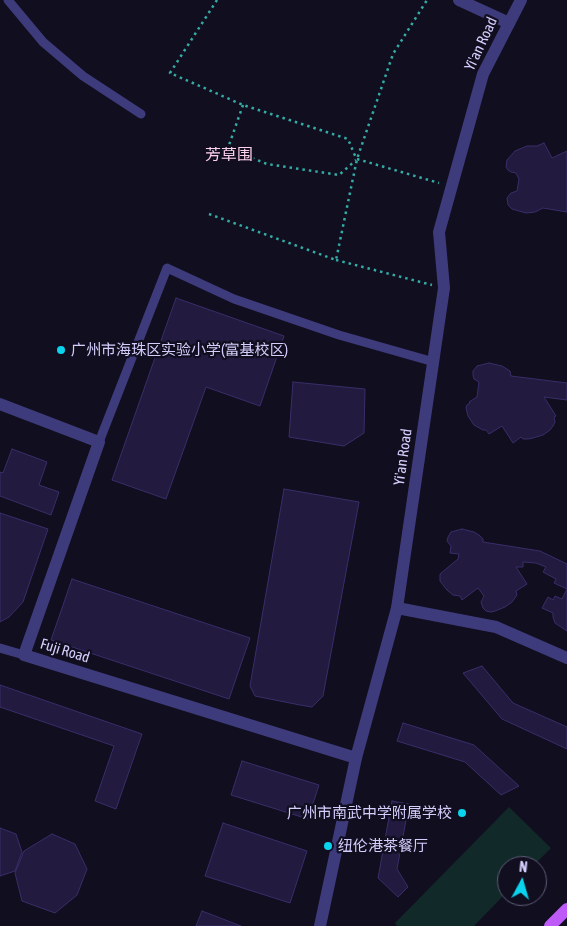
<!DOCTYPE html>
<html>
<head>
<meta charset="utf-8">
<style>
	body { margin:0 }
	#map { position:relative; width:567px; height:926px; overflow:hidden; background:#110e1f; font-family:"Asap Condensed",sans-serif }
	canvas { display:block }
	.north { position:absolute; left:497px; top:856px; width:50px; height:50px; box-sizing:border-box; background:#110e1f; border:1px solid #5f5b78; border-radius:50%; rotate:6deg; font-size:14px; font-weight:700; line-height:20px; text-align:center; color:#d4cefd }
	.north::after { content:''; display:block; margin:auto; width:18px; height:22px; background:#0ad4ed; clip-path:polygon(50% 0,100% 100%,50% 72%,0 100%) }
</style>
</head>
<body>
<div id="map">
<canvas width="567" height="926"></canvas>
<div class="north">N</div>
</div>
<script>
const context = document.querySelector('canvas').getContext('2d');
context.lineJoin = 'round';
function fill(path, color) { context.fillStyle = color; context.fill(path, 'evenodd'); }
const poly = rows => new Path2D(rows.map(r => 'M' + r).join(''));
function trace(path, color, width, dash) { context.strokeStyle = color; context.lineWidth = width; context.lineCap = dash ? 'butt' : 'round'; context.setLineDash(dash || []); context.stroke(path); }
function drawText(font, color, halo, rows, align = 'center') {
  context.font = font + ' "Asap Condensed","Noto Sans SC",sans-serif'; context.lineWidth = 4.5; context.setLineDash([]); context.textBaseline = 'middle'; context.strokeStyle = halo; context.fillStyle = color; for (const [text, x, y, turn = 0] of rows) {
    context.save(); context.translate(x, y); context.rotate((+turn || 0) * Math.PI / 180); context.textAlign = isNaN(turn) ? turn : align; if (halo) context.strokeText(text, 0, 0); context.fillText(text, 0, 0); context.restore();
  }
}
const green = poly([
	[509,807,551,848,533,866,507,866,507,892,474,926,397,926,395,923]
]);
const building = poly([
	[544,143,552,158,567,151,567,212,543,208,535,212,526,213,512,209,508,205,507,198,511,193,517,191,519,179,516,173,511,172,508,170,506,167,507,160,515,151,527,146,537,146,544,143],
	[176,298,284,336,260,406,206,387,166,499,112,480,176,298],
	[489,363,502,366,510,371,511,376,567,383,567,400,544,397,556,416,554,417,555,422,553,426,550,430,543,435,533,438,528,439,523,439,521,437,513,443,502,426,489,434,486,430,483,430,474,425,468,416,466,408,467,405,470,403,469,402,477,397,479,382,474,379,473,375,473,371,477,366,489,363],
	[293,382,365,389,364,433,344,446,289,437,293,382],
	[12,449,47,462,39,485,59,492,51,515,0,496,0,472,3,473,12,449],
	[284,489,359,502,323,696,312,707,300,705,255,696,250,686,284,489],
	[0,513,48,529,23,602,9,617,0,622,0,513],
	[462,529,474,532,479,535,483,539,483,542,540,551,567,564,567,631,555,623,553,617,553,613,542,608,548,597,553,600,555,596,562,599,567,589,554,583,556,579,543,572,546,567,536,563,523,562,523,567,516,567,527,584,516,591,517,595,512,602,505,607,495,611,491,612,486,611,483,608,481,602,484,596,478,588,462,600,460,596,453,595,447,590,440,581,440,574,458,559,459,554,450,553,451,546,447,541,448,537,451,532,462,529],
	[72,579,250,638,229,699,51,640,72,579],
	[482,666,513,703,567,727,567,749,502,719,463,673,482,666],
	[0,685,142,734,116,809,95,801,114,746,0,707,0,685],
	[403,723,474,745,519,786,501,795,465,762,397,741,403,723],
	[242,761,319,785,308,819,231,795,242,761],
	[392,801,409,804,397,869,408,887,398,897,378,878,392,801],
	[223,823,307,851,290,903,205,876,223,823],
	[0,828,16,834,22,852,15,871,0,876,0,828],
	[52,834,75,844,87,869,77,895,55,913,22,901,15,873,24,851,52,834],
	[202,911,241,926,196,926,202,911]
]);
const path = poly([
	[217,0,170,73,243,105,348,139,356,158],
	[243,105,228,148,267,164,339,175,356,160],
	[357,159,439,183],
	[209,214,336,260,357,159,393,54,427,0],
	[336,260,432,285]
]);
const service = poly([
	[8,0,43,42,83,76,141,114],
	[99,442,167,268,234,299,339,335,434,362],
	[0,648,24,655]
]);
const minor = poly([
	[459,0,509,23],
	[0,404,99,442,24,655,356,758],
	[397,608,496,627,567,658]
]);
const tertiary = poly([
	[320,926,356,758,397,608,444,288,439,232,483,74,521,0]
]);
const primary = poly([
	[550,926,567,909]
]);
const markers = [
	[61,350,5,"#0ad4ed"],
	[462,813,5,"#0ad4ed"],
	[328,846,5,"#0ad4ed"]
];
const streetNames = [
	["Yi'an Road",481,44,-65],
	["Yi'an Road",403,457,-82],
	["Fuji Road",65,651,17]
];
const poiNames = [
	["广州市海珠区实验小学(富基校区)",71,350],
	["广州市南武中学附属学校",452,813,"right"],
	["纽伦港茶餐厅",338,846]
];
const neighbourhoodNames = [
	["芳草围",229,155]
];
fill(green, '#112928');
fill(building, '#221a3f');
trace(building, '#3a2e6a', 1);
trace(path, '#33aca6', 2.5, [2.5, 4]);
trace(service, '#3e3b7c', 9);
trace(minor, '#3e3b7c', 12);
trace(tertiary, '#3e3b7c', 12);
trace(primary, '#be5af8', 12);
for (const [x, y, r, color] of markers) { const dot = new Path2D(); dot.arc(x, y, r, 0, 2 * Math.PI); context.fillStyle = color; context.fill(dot); trace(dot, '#110e1f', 2); }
drawText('15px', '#d4cefd', '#110e1f', streetNames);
drawText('15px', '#d4cefd', '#110e1f', poiNames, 'left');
drawText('16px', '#fdd0ec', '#110e1f', neighbourhoodNames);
</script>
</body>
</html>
